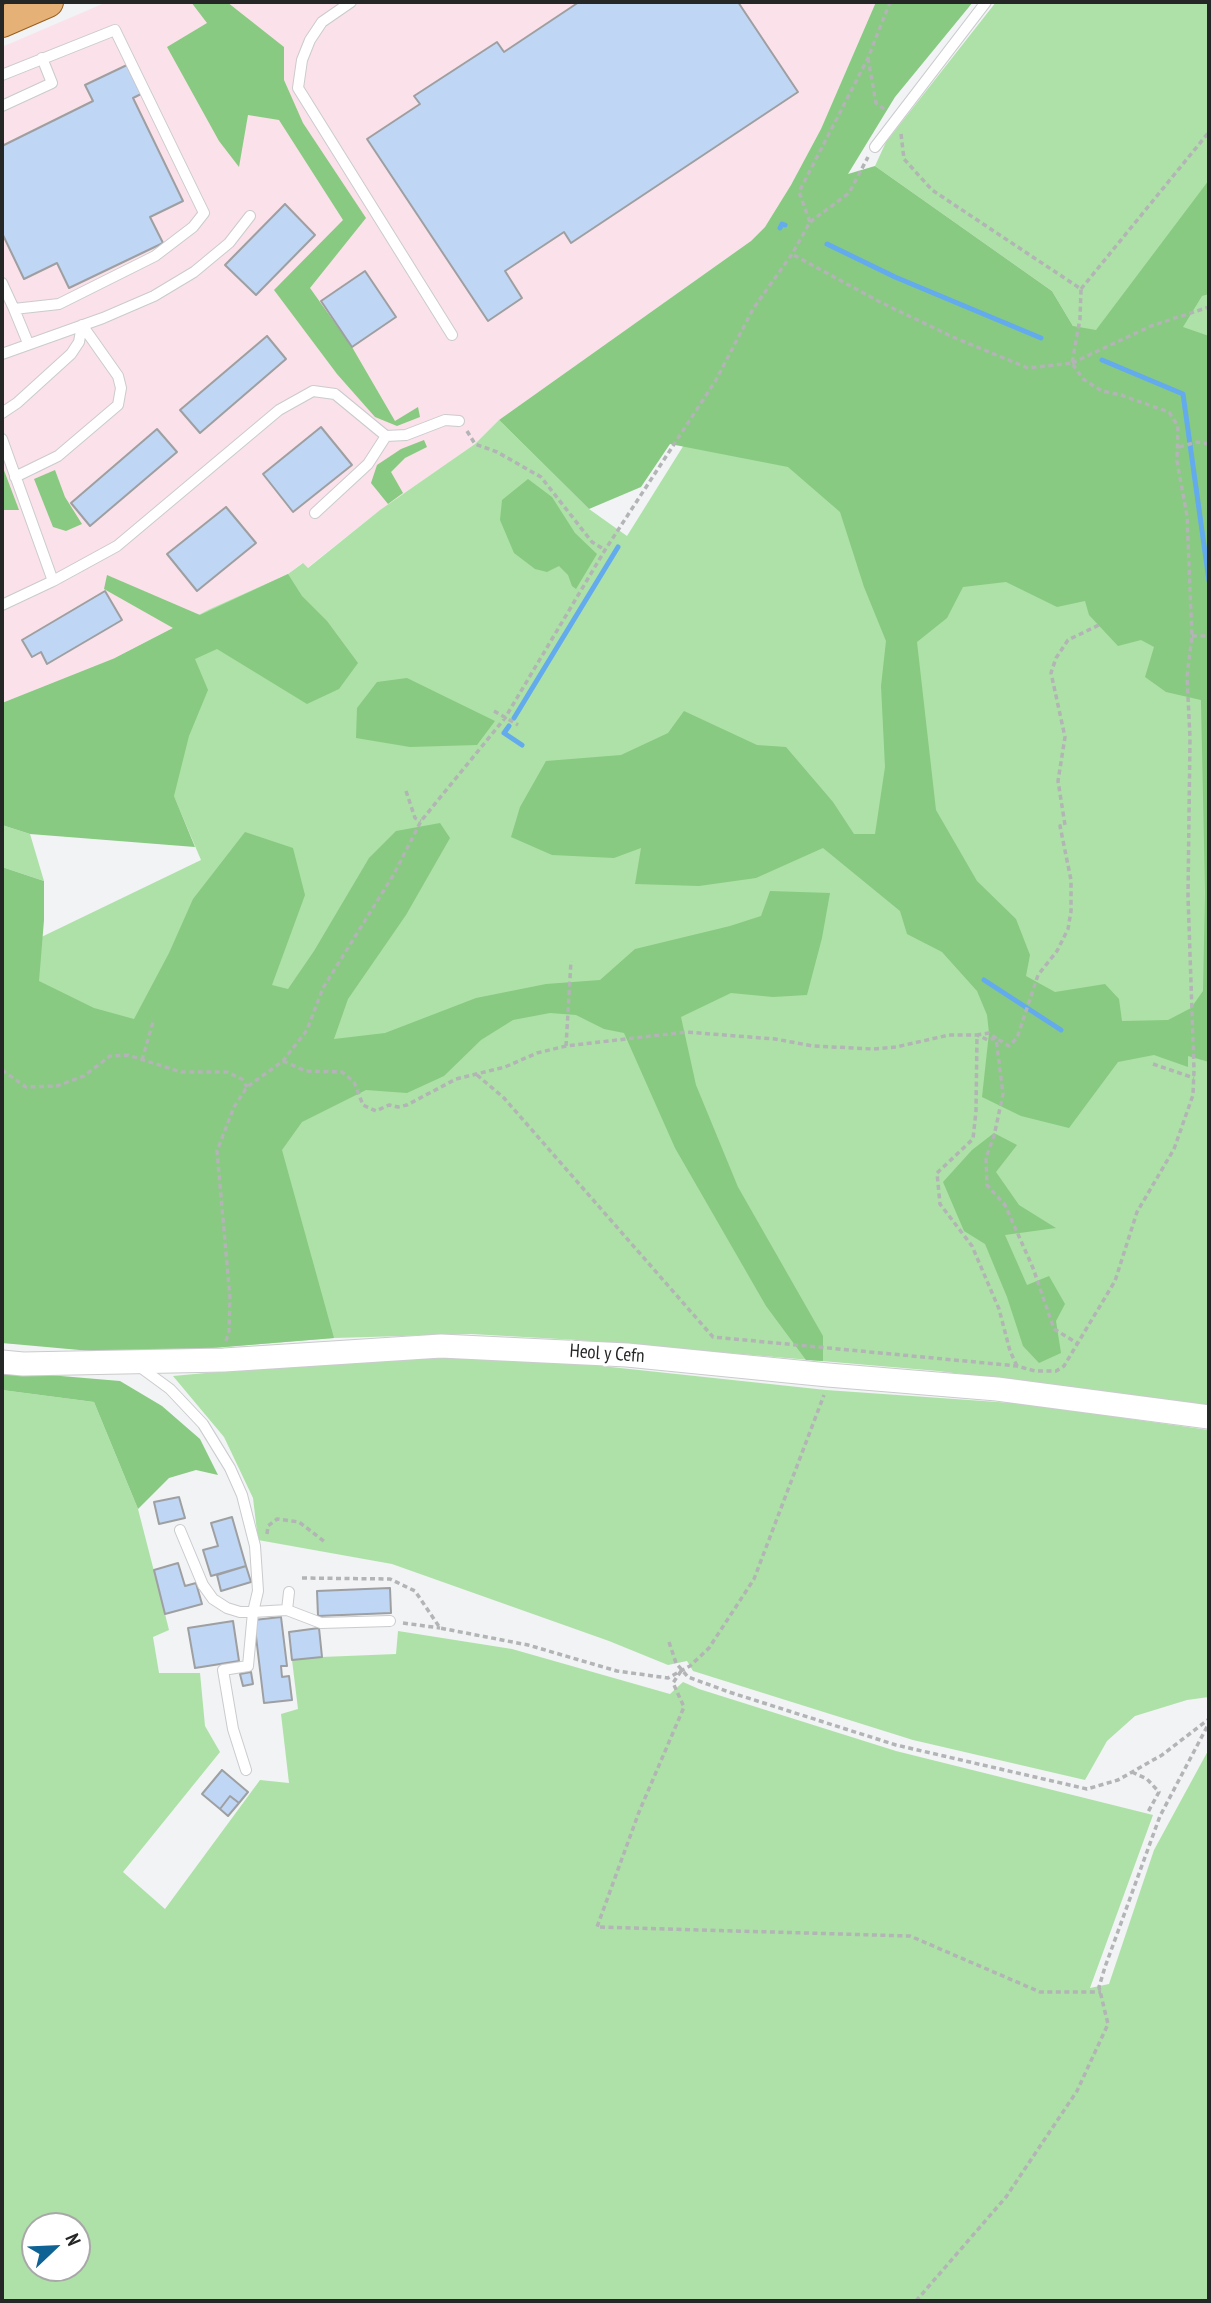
<!DOCTYPE html>
<html>
<head>
<meta charset="utf-8">
<style>
	body { margin:0 }
	#map { position:relative; width:1211px; height:2303px; overflow:hidden; background:#f1f3f5; font-family:"PT Sans Narrow",sans-serif }
	canvas { display:block }
	.frame { position:absolute; inset:0; border:4px solid #252626; pointer-events:none }
	.north { position:absolute; left:21px; top:2212px; width:70px; height:70px; box-sizing:border-box; background:#fff; border:2px solid #a8a8a8; border-radius:50%; rotate:67deg; font-size:19px; font-weight:700; line-height:28px; text-align:center; color:#252626 }
	.north::after { content:''; display:block; margin:auto; width:24px; height:32px; background:#0e6394; clip-path:polygon(50% 0,100% 100%,50% 72%,0 100%) }
</style>
</head>
<body>
<div id="map">
<canvas width="1211" height="2303"></canvas>
<div class="frame"></div>
<div class="north">N</div>
</div>
<script>
const context = document.querySelector('canvas').getContext('2d');
context.lineJoin = 'round';
function fill(path, color) { context.fillStyle = color; context.fill(path, 'evenodd'); }
const poly = rows => new Path2D(rows.map(r => 'M' + r).join(''));
function trace(path, color, width, dash) { context.strokeStyle = color; context.lineWidth = width; context.lineCap = dash ? 'butt' : 'round'; context.setLineDash(dash || []); context.stroke(path); }
function drawText(font, color, halo, rows, align = 'center') {
  context.font = font + ' "PT Sans Narrow",sans-serif'; context.lineWidth = 6; context.setLineDash([]); context.textBaseline = 'middle'; context.strokeStyle = halo; context.fillStyle = color; for (const [text, x, y, turn = 0] of rows) {
    context.save(); context.translate(x, y); context.rotate((+turn || 0) * Math.PI / 180); context.textAlign = isNaN(turn) ? turn : align; if (halo) context.strokeText(text, 0, 0); context.fillText(text, 0, 0); context.restore();
  }
}
const industrial = poly([
	[107,2,876,2,821,129,791,185,765,227,751,241,499,420,475,444,380,510,307,568,302,563,288,574,210,609,115,658,2,703,2,47]
]);
const green = poly([
	[996,2,1209,2,1209,1406,938,1371,577,1340,471,1334,334,1338,200,1349,2,1343,2,956,201,860,115,658,210,609,288,574,303,563,308,568,380,510,475,444,499,420,589,509,627,536,717,392,1073,326,1052,291,875,166,886,142],
	[2,825,30,834,44,881,2,867],
	[466,1357,564,1362,826,1390,1026,1404,1209,1430,1209,1697,1187,1700,1135,1716,1107,1741,1085,1780,913,1740,693,1671,687,1661,668,1665,609,1641,392,1564,258,1540,253,1498,224,1437,173,1376,304,1364],
	[2,1390,94,1402,138,1509,165,1614,169,1630,153,1637,159,1673,200,1673,205,1726,220,1752,123,1872,165,1909,260,1780,289,1783,281,1714,298,1709,292,1660,322,1657,396,1654,398,1631,512,1649,670,1694,683,1682,699,1689,896,1751,1153,1815,1090,1988,1109,1984,1154,1850,1209,1749,1209,2301,2,2301],
	[35,2226,77,2226,77,2268,35,2268]
]);
const forest = poly([
	[191,2,227,2,284,47,284,80,303,123,366,218,310,288,352,347,395,421,418,407,420,417,397,426,375,417,337,374,274,290,343,220,279,120,248,115,239,167,219,141,167,47,207,23],
	[876,2,973,2,895,97,848,174,875,166,1052,291,1073,326,1096,330,1209,180,1209,294,1202,296,1183,327,1209,336,1209,507,1207,510,1209,516,1209,1062,1188,1056,1188,1067,1154,1055,1118,1062,1069,1128,1021,1116,982,1097,989,1033,987,1015,977,991,942,952,907,934,900,911,823,848,756,878,699,886,635,884,641,848,614,858,552,855,511,837,520,807,546,761,621,755,668,733,684,711,757,745,786,747,833,802,854,834,875,834,885,767,881,686,886,641,864,587,840,512,788,467,670,444,641,487,589,509,499,420,751,241,765,227,791,185,821,129],
	[1006,582,1057,607,1085,601,1089,615,1118,646,1141,640,1154,647,1145,677,1166,692,1201,700,1205,893,1203,991,1191,1008,1168,1020,1122,1021,1119,999,1105,984,1055,992,1026,976,1030,955,1016,919,977,881,936,810,917,642,947,618,963,587],
	[424,440,427,447,405,458,391,472,403,493,388,504,371,483,377,465,401,449],
	[2,465,19,510,2,510],
	[55,470,65,497,82,524,66,531,53,527,34,479],
	[528,479,552,497,575,533,597,554,576,589,572,586,568,575,559,566,547,572,535,569,514,553,500,520,502,500],
	[288,574,302,596,327,621,358,663,339,689,307,704,217,649,195,659,208,690,189,736,174,796,195,847,30,834,2,825,2,703,115,658,173,628,104,589,107,575,200,615],
	[407,678,495,721,477,745,410,747,356,738,357,708,377,682],
	[440,823,450,838,406,915,348,999,334,1039,385,1033,476,998,546,984,600,980,635,949,730,926,761,916,770,891,830,893,822,938,807,995,773,997,731,993,681,1017,696,1085,738,1187,823,1336,823,1361,806,1360,766,1306,675,1148,624,1033,604,1029,576,1015,550,1013,513,1020,481,1040,444,1076,407,1093,366,1090,302,1122,282,1150,334,1338,200,1349,113,1353,2,1343,2,867,44,881,44,920,39,981,94,1008,134,1019,169,953,193,899,245,832,293,848,305,895,272,985,288,989,314,951,369,858,396,831],
	[994,1133,1017,1145,996,1172,1019,1205,1056,1228,1005,1235,1027,1285,1049,1276,1065,1304,1056,1321,1061,1353,1039,1363,1023,1346,1007,1297,985,1244,964,1231,943,1182,972,1150],
	[2,1371,120,1381,162,1406,200,1439,218,1475,196,1470,169,1478,138,1509,94,1402,2,1390]
]);
const stream = poly([
	[780,228,782,224,785,225],
	[827,244,895,277,1041,338],
	[1102,360,1183,394,1209,581],
	[514,718,618,547],
	[509,726,504,733,522,745],
	[984,980,1061,1030]
]);
const building = poly([
	[579,2,738,2,798,92,571,243,564,232,505,271,522,298,488,321,367,139,420,104,414,96,497,42,504,52,579,2],
	[127,65,141,94,133,98,183,201,150,217,163,243,69,288,57,263,24,279,2,233,2,146,93,101,85,85,127,65],
	[285,204,315,235,256,295,225,265,285,204],
	[365,271,396,317,352,347,321,301,365,271],
	[267,336,286,359,200,433,180,410,267,336],
	[321,427,352,465,293,512,263,474,321,427],
	[157,429,177,452,90,526,71,503,157,429],
	[226,507,256,543,197,591,167,554,226,507],
	[105,591,122,620,47,664,41,652,32,657,22,640,105,591],
	[179,1497,185,1518,159,1524,154,1502,179,1497],
	[232,1517,246,1566,211,1576,203,1550,218,1546,211,1523,232,1517],
	[178,1563,185,1586,196,1583,202,1604,165,1614,154,1570,178,1563],
	[246,1566,251,1582,221,1591,217,1575,246,1566],
	[390,1588,391,1613,318,1616,317,1591,390,1588],
	[281,1617,287,1666,281,1666,282,1677,289,1676,292,1700,264,1703,254,1620,281,1617],
	[233,1621,239,1661,195,1668,188,1628,233,1621],
	[319,1628,322,1657,292,1660,289,1632,319,1628],
	[251,1672,253,1684,243,1686,240,1674,251,1672],
	[222,1770,248,1792,239,1803,230,1796,220,1809,202,1794,222,1770],
	[230,1796,239,1803,228,1816,220,1809,230,1796]
]);
const path = poly([
	[868,58,876,103,887,111],
	[901,134,904,159,932,190,1081,289,1080,319,1072,363],
	[810,222,849,193,868,157],
	[1081,289,1209,132],
	[1072,363,1151,326,1209,307],
	[467,431,475,444,497,452,541,477,592,542,605,550],
	[1179,447,1197,442,1209,444],
	[1192,636,1209,636],
	[494,711,518,725],
	[406,791,415,818,421,821],
	[566,1046,571,961],
	[142,1060,154,1019],
	[283,1061,306,1071,342,1072,354,1082,363,1105,376,1111,389,1105,398,1107,407,1105,456,1079,505,1067,537,1053,566,1046,686,1032,775,1039,813,1046,873,1049,896,1047,949,1035,977,1035,988,1040,996,1038,1009,1046,1017,1038,1038,975,1057,951,1068,929,1071,911,1071,880,1060,826,1065,825,1058,781,1065,737,1051,673,1056,658,1068,640,1101,624],
	[1153,1064,1194,1078],
	[2,1070,26,1087,57,1086,84,1076,110,1056,128,1055,181,1072,227,1072,242,1079,247,1087],
	[477,1075,504,1098,713,1337,1017,1366,1035,1371,1056,1371,1064,1366,1115,1281,1137,1212,1174,1149,1193,1095,1194,1070,1188,896,1190,738,1187,676,1192,636,1187,516,1177,461,1178,426,1169,412,1121,395,1102,391,1083,379,1072,363,1028,368,953,337,880,302,792,254],
	[226,1341,229,1331,230,1298,217,1151,234,1107,247,1087,283,1061,307,1030,323,988,394,874,421,821,505,718,605,550,716,380,753,309,792,254,810,222,799,192,868,58,890,2],
	[1017,1366,1010,1351,999,1309,972,1246,940,1204,937,1173,973,1139,976,1111,977,1035,989,1033,996,1038,1003,1094,994,1136,986,1158,987,1185,1005,1205,1033,1268,1054,1329,1077,1343],
	[267,1534,268,1526,277,1519,299,1522,325,1542],
	[302,1578,390,1579,415,1591,440,1628,528,1645,617,1671,668,1678,690,1666,709,1648,754,1579,824,1395],
	[403,1623,440,1628],
	[669,1642,676,1663,688,1677,729,1692,896,1745,1087,1789,1118,1780,1162,1755,1209,1719],
	[681,1671,673,1683,684,1707,639,1812,597,1927,910,1936,1040,1992,1101,1992],
	[1132,1772,1147,1779,1159,1792,1148,1812],
	[916,2301,1006,2197,1077,2091,1108,2024,1099,1987,1105,1967,1160,1816,1209,1723]
]);
const service = poly([
	[351,2,322,22,310,40,302,60,298,88,452,335],
	[2,75,115,30,204,213,193,227,155,256,59,304,14,309,2,283],
	[2,106,52,83,42,58],
	[875,147,986,2],
	[14,309,28,343],
	[2,354,103,318,154,296,194,272,229,243,250,216],
	[2,413,17,403,71,354,79,342,82,325],
	[2,439,53,581],
	[15,477,58,456,118,405,121,388,118,376,82,325],
	[315,513,368,464,386,436],
	[2,605,53,581,117,546,279,410,313,391,335,394,386,436,406,435,445,420,459,421],
	[140,1367,170,1389,203,1424,230,1468,242,1495,255,1546,258,1591,253,1612,287,1610,321,1623,390,1621],
	[180,1530,203,1585,213,1599,227,1608,240,1612,253,1612,248,1666,223,1670,233,1729,246,1770],
	[287,1610,289,1592]
]);
const tertiary = poly([
	[2,1362,23,1364,224,1360,441,1346,627,1355,828,1375,997,1389,1209,1417]
]);
const primary = poly([
	[2,22,48,2]
]);
const streetNames = [
	["Heol y Cefn",607,1354,4]
];
fill(industrial, '#fbe1e9');
fill(green, '#aee1a7');
fill(forest, '#88ca81');
trace(stream, '#64abee', 5);
fill(building, '#c0d6f5');
trace(building, '#9e9fa1', 2);
trace(service, '#cacbcd', 12);
trace(tertiary, '#cacbcd', 25);
trace(primary, '#975f20', 32);
trace(path, '#b2b4b5', 3.5, [5, 3.5]);
trace(service, '#fff', 10);
trace(tertiary, '#fff', 23);
trace(primary, '#e6b177', 30);
drawText('19px', '#252626', '#fff', streetNames);
</script>
</body>
</html>
